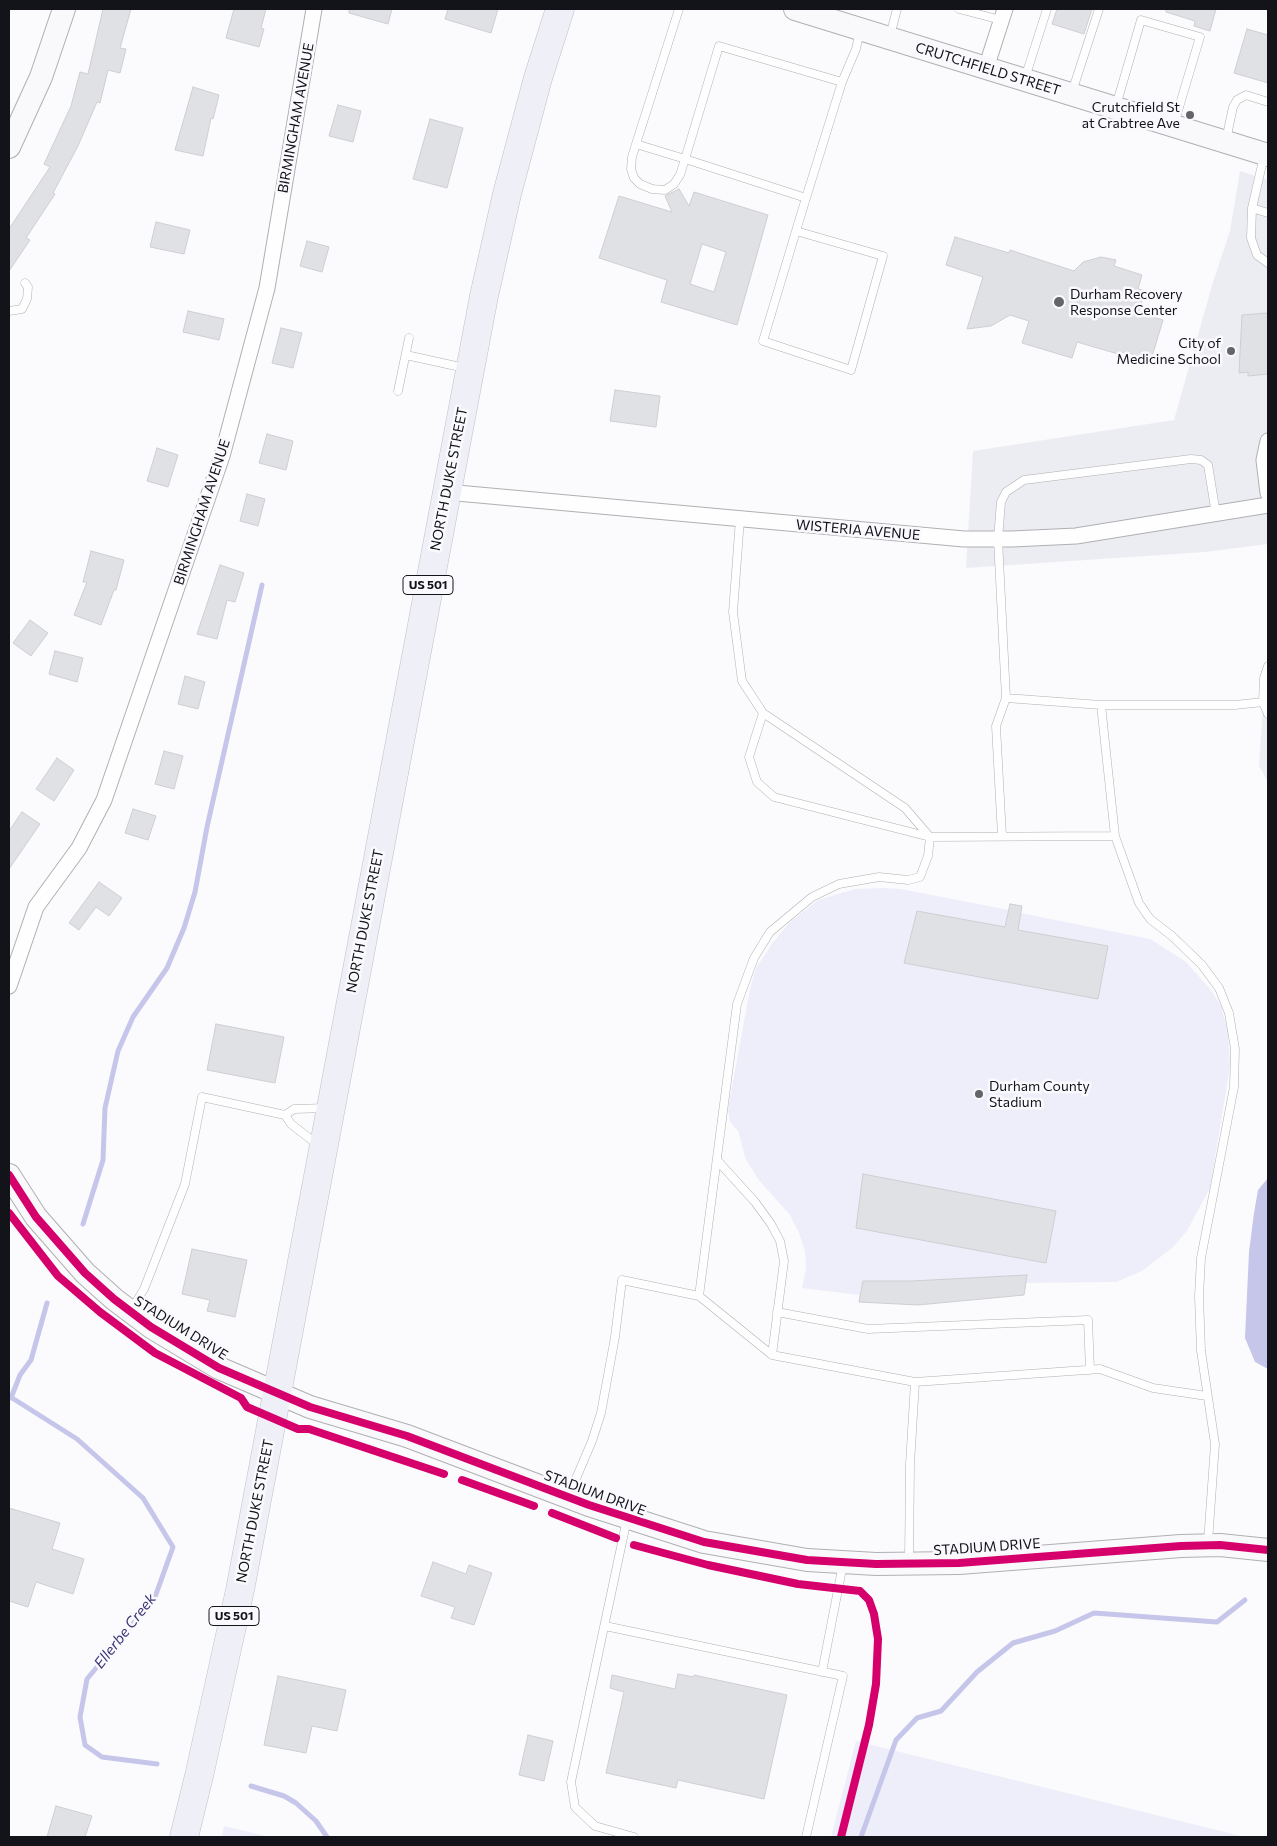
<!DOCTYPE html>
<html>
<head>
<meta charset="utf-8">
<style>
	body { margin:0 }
	#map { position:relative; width:1277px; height:1846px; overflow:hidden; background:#fbfbfd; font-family:Commissioner,sans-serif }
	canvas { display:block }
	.frame { position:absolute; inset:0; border:10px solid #13141a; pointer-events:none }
</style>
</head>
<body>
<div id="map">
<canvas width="1277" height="1846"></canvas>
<div class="frame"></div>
</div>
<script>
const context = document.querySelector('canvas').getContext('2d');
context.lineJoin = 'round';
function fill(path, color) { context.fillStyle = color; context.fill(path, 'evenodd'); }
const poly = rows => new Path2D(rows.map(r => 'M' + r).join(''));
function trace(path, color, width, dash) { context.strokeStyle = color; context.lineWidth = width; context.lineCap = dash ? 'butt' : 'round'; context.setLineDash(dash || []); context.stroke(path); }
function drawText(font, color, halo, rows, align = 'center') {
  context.font = font + ' Commissioner,sans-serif'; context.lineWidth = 5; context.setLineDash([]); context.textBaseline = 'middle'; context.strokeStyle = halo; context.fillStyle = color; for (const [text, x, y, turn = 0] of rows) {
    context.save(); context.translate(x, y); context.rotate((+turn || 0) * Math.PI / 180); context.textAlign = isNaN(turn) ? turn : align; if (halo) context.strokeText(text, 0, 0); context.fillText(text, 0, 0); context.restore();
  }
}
const built = poly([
	[1240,171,1268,180,1268,544,1205,552,966,568,973,451,1174,420,1213,282,1230,231],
	[1268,684,1268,782,1259,766,1264,688]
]);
const green = poly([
	[883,888,901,889,1009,910,1010,904,1022,906,1021,913,1150,939,1185,961,1211,990,1221,1006,1228,1031,1230,1067,1210,1188,1187,1231,1172,1248,1142,1271,1116,1282,1026,1283,918,1305,859,1302,859,1295,802,1288,806,1268,805,1251,799,1233,790,1215,758,1179,746,1160,738,1131,730,1122,728,1110,730,1098,750,989,756,968,772,944,789,923,818,900,855,889],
	[856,1741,1245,1837,831,1837],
	[224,1826,270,1837,222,1837]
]);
const water = poly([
	[1268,1178,1268,1368,1266,1368,1255,1362,1245,1338,1249,1252,1254,1213,1258,1190]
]);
const stream = poly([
	[83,1224,103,1160,105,1108,118,1051,133,1017,167,968,184,928,195,892,207,827,262,585],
	[9,1396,77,1439,143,1498,173,1547,155,1597,87,1679,80,1717,85,1745,102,1757,157,1764],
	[11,1398,20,1375,31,1360,47,1303],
	[251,1786,284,1796,296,1803,316,1821,327,1837],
	[861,1837,896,1740,917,1718,941,1711,977,1672,1013,1643,1055,1631,1094,1613,1217,1622,1245,1600]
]);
const building = poly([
	[103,9,131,9,120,48,126,49,120,73,108,70,100,103,97,102,78,146,53,193,55,194,26,238,30,240,9,271,9,229,50,167,44,164,71,106,80,72,88,74,103,9],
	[234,9,266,9,261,28,264,29,259,47,226,38,234,9],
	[349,9,392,9,388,24,349,13,349,9],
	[448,9,498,9,491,33,445,19,448,9],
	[1057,9,1092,9,1084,34,1052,24,1057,9],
	[1166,9,1216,9,1210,31,1194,26,1195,21,1166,12,1166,9],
	[1247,29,1268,35,1268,83,1234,73,1247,29],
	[193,87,219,95,213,119,211,118,203,156,175,150,193,87],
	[338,105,361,111,353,142,329,136,338,105],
	[430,119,463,128,447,188,413,179,430,119],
	[679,189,689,206,694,192,768,215,737,325,661,302,667,280,599,258,619,196,672,212,665,196,679,189],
	[702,244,726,252,714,292,690,284,702,244],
	[156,222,190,230,184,254,150,247,156,222],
	[955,237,1009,253,1010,250,1074,271,1083,262,1101,257,1116,260,1114,266,1142,275,1138,289,1145,291,1138,313,1163,320,1151,360,1125,352,1118,354,1077,342,1072,358,1022,343,1029,321,1010,315,991,326,967,329,983,277,946,265,955,237],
	[307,241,329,247,322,272,300,266,307,241],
	[188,311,224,319,219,340,183,332,188,311],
	[1268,313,1268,374,1248,376,1248,372,1239,373,1242,315,1268,313],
	[281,328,302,333,293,368,272,363,281,328],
	[615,390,660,396,656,427,610,421,615,390],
	[267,434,293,441,286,470,259,463,267,434],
	[157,448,178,455,168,487,147,481,157,448],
	[247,494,265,499,258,526,240,521,247,494],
	[91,551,124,560,116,590,114,590,101,625,74,615,87,582,83,582,91,551],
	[220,565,244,573,235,602,227,600,217,639,197,634,220,565],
	[30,620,48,633,31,656,13,643,30,620],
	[55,651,83,658,77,682,49,674,55,651],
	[185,676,205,682,198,709,178,704,185,676],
	[164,751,183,756,174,789,155,784,164,751],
	[57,758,74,770,54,801,36,789,57,758],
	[133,809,156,816,148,840,125,833,133,809],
	[22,812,40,824,9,869,9,831,22,812],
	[99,882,122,898,109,916,96,907,79,930,69,923,99,882],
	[1010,904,1022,906,1018,930,1108,946,1098,999,904,963,917,911,1005,927,1010,904],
	[216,1024,284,1037,275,1083,207,1070,216,1024],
	[863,1174,1056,1211,1046,1263,856,1228,863,1174],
	[192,1249,247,1260,235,1317,207,1311,210,1300,182,1294,192,1249],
	[1027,1275,1024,1295,918,1305,859,1302,863,1281,912,1281,1027,1275],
	[9,1508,60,1523,52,1549,84,1559,73,1594,36,1582,28,1607,9,1601,9,1508],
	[433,1562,466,1574,469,1565,492,1573,474,1625,451,1618,455,1607,421,1596,433,1562],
	[678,1674,693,1677,694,1675,787,1695,764,1799,678,1780,676,1788,606,1773,624,1692,610,1688,612,1675,675,1689,678,1674],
	[278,1676,346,1690,337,1731,312,1726,306,1753,264,1745,278,1676],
	[528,1735,553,1741,544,1781,519,1775,528,1735],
	[56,1806,92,1816,85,1837,47,1837,56,1806]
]);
const lane = poly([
	[959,9,1001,20],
	[890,36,897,9],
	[1025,78,1047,9],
	[1072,92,1099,9],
	[1116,106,1141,20,1200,37,1174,124],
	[1226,140,1233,107,1237,100,1246,95,1268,102],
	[636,144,685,159,680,175,674,184,665,190,652,189,640,184,634,178,631,169,632,157,636,144,679,9],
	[1264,156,1252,208,1251,238,1257,255,1268,263],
	[806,198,685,159,719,46,842,82],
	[1252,208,1268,213],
	[796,231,883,256,851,370,763,341,796,231,806,198,842,82,856,49,860,31],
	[9,311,22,309,27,299,28,287,25,283],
	[406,355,465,368],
	[398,391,409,338],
	[740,519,733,612,742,681,763,713,749,757,757,782,774,797,930,837,905,808,763,713],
	[1268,666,1264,678,1263,702,1268,714],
	[1101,705,1235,705,1263,702],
	[1002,836,996,726,1006,698],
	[1115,836,1101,705,1006,698,998,539,1001,502,1006,492,1024,480,1191,459,1201,460,1208,465,1216,514],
	[285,1115,294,1109,326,1108],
	[717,1160,755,1202,771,1224,780,1241,784,1261,772,1355],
	[699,1296,737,1004,754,958,770,932,812,897,839,884,879,877,908,880,920,877,928,856,930,837,1115,836,1139,903,1150,919,1172,936,1202,965,1219,988,1229,1013,1235,1049,1234,1087,1201,1258,1199,1296,1201,1351,1215,1444,1208,1542],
	[131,1310,144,1289,185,1184,202,1097,285,1115,291,1124,318,1145],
	[777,1312,868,1329,1088,1320,1090,1370],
	[569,1495,592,1441,601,1413,615,1337,622,1280,699,1296,772,1355,915,1382,1100,1369,1153,1388,1207,1396],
	[627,1519,571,1782,575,1807,595,1826,634,1837],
	[909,1562,910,1464,915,1382],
	[605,1626,843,1676,806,1837],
	[822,1672,843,1564]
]);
const street = poly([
	[986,68,1005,9],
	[1268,441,1264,460,1268,493],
	[446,492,964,539,1012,539,1076,536,1268,505],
	[9,986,36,907,79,848,104,800,222,456,267,288,314,9]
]);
const secondary = poly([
	[795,9,1268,155],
	[9,147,41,77,64,9],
	[9,1175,36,1217,85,1273,114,1299,151,1327,219,1368,310,1407,407,1436,589,1505,704,1542,807,1560,876,1564,959,1563,1181,1546,1220,1545,1268,1550]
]);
const highway = poly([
	[184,1837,199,1776,240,1590,484,296,507,194,538,78,560,9]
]);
const cycleway = poly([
	[9,1175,36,1217,85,1273,114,1299,151,1327,219,1368,310,1407,407,1436,589,1505,704,1542,807,1560,876,1564,959,1563,1181,1546,1220,1545,1268,1550],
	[9,1213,58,1276,100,1312,155,1353,241,1398,247,1407,298,1429,309,1429,444,1474],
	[462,1480,534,1506],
	[552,1513,616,1538],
	[634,1545,708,1565,798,1584,860,1591,869,1600,874,1614,878,1639,876,1684,869,1725,841,1837]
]);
const markers = [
	[1190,115,5,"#646569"],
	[1059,302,6,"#646569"],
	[1231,351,5,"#646569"],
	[979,1094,5,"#646569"]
];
const shields = [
	[428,585,50],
	[234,1616,50]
];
const shieldNames = [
	["US 501",428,585],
	["US 501",234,1616]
];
const streetNames = [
	["CRUTCHFIELD STREET",988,69,17],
	["BIRMINGHAM AVENUE",296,118,-80],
	["NORTH DUKE STREET",449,479,-79],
	["BIRMINGHAM AVENUE",202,512,-72],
	["WISTERIA AVENUE",858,530,5],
	["NORTH DUKE STREET",365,921,-79],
	["STADIUM DRIVE",181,1328,32],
	["STADIUM DRIVE",595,1493,20],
	["NORTH DUKE STREET",255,1511,-79],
	["STADIUM DRIVE",987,1547,-4]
];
const poiNames = [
	["Crutchfield St",1180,107],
	["at Crabtree Ave",1180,123],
	["Durham Recovery",1070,294,"left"],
	["Response Center",1070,310,"left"],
	["City of",1221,343],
	["Medicine School",1221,359],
	["Durham County",989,1086,"left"],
	["Stadium",989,1102,"left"]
];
const waterNames = [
	["Ellerbe Creek",125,1631,-52]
];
fill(built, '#ececf3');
fill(green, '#eeeefb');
fill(water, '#c6c6eb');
trace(stream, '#c6c6eb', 5);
fill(building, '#e0e1e5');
trace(building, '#ceced3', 1);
trace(lane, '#b0b0b3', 9);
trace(street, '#b0b0b3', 17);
trace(secondary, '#b0b0b3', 24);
trace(highway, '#c0c0c9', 29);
trace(lane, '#fefeff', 8);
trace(street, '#fefeff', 15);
trace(secondary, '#f9f9fc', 22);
trace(highway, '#efeff7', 28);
trace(cycleway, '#d6006c', 8);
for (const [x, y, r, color] of markers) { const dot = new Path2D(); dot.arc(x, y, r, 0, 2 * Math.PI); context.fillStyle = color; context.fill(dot); trace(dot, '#fafafe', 2); }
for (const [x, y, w] of shields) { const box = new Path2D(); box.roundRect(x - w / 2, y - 9.5, w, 19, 4); context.fillStyle = '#fafafe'; context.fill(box); trace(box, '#13141a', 1); }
drawText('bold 12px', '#13141a', null, shieldNames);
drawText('14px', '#13141a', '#fafafe', streetNames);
drawText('14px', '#13141a', '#fafafe', poiNames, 'right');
drawText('italic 15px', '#3d3776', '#fafafe', waterNames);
</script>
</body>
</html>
